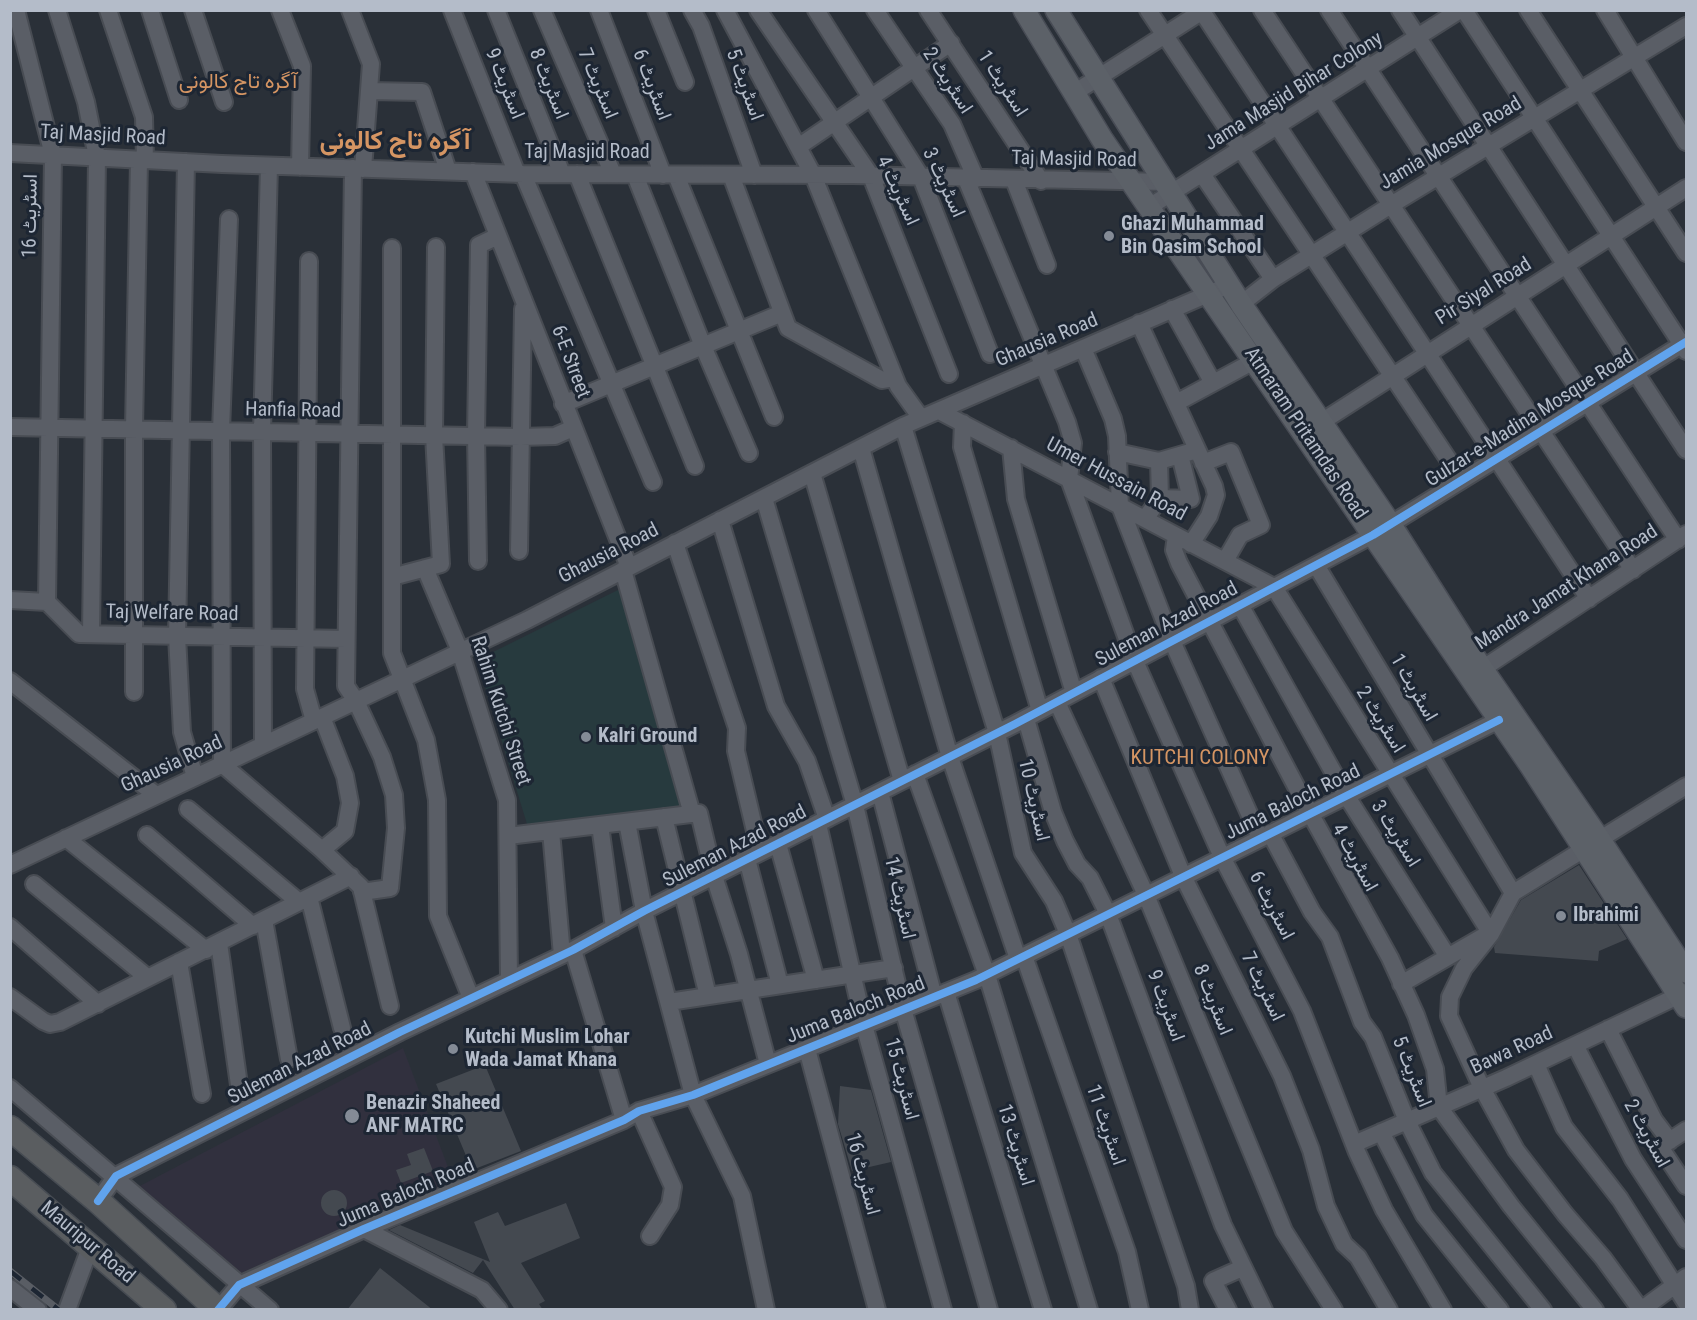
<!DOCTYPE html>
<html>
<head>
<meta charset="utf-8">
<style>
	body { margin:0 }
	#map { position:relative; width:1697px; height:1320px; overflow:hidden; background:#2a3038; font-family:"Roboto Condensed",sans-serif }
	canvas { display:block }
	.frame { position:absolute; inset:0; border:12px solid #b4bcc9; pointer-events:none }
</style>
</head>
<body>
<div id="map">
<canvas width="1697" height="1320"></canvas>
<div class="frame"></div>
</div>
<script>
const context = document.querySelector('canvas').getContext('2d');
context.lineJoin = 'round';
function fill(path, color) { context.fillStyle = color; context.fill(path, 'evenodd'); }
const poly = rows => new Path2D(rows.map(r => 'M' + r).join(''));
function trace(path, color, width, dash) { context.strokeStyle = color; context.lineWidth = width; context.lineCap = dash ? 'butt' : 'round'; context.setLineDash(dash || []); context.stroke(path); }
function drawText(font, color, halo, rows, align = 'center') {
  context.font = font + ' "Roboto Condensed",Vazirmatn,sans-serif'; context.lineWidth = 6; context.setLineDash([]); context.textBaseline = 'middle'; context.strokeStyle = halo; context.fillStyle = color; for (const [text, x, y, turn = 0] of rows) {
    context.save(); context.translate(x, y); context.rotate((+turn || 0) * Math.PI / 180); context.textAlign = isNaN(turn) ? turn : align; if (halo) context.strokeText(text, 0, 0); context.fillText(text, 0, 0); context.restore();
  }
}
const medical = poly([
	[403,1048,454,1183,241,1273,136,1188]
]);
const green = poly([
	[628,585,693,814,530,834,477,660]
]);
const building = poly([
	[1579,865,1627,939,1599,951,1598,961,1495,953,1494,947,1521,900],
	[485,1065,521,1151,472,1170,436,1084],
	[840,1086,871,1090,891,1162,852,1171,838,1124],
	[424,1148,433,1171,401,1183,396,1170,411,1165,407,1154],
	'321 1203a13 13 0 1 1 26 0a13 13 0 1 1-26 0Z',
	[566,1203,580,1238,521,1263,545,1301,539,1304,543,1310,515,1310,483,1260,473,1273,389,1230,400,1225,490,1262,474,1222,498,1212,505,1226],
	[380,1268,433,1310,347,1310]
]);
const minor = poly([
	[16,10,53,155,47,602],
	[57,10,86,102,97,157,91,634],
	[108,10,144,117,145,160],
	[150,10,179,100],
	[193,10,224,102],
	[280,10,302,66,300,167],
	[350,10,371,64,363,169],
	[452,10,517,174],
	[496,10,562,174],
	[542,10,613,174],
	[599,10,663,175],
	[656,10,685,82],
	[692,10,701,26,754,175],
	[725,10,813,175,898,386,921,418],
	[758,10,871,176,949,374],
	[816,10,921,177,990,354],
	[875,10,952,124,976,179],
	[928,10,1041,181],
	[1148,10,1462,480],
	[1201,10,1589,599],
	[1262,10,1633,570],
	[1329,10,1678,540],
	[1400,10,1686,450],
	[1464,10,1686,351],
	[1528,10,1686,253],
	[1605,10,1686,142],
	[369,91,422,92,448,171],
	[1074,93,1204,10],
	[798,147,951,43],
	[10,153,222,164,523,174,852,175,1165,182],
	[186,162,177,636,182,732,195,777],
	[353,168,346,686,356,701,382,757,394,795,396,828,390,888,362,892],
	[473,172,629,567],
	[523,174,653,482],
	[577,174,695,466],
	[1202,174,1273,279],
	[635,175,703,346,749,453],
	[676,175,774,417],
	[731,175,788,328,882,380,894,378],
	[966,179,1067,422,1073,443,1069,479,1135,661,1222,857,1302,1011,1357,1152,1384,1210,1443,1310],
	[1014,180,1047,265],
	[1149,207,1460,10],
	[229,219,221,431,222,764,322,850,361,887,390,1006],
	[392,248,392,653,426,740,437,800,438,916,471,998],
	[309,261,305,689,314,721],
	[1241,304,1273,279,1391,205,1686,26],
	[1172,309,1213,383],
	[1139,323,1214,486,1216,495,1209,516,1191,544],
	[1083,348,1113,419,1117,436,1120,506,1172,641,1260,838],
	[1176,403,1254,361],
	[563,404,782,313],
	[939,411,1274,587,1491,934],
	[963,423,962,447,1040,711],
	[903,426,997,733,1023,853,1054,901,1068,934,1186,1286,1190,1310],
	[10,427,521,437,555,436,573,428],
	[1312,428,1686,188],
	[861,448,950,757,1018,959],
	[1011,448,1016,499,1074,693],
	[1117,452,1159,461,1197,450],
	[1203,463,1231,452,1261,525,1240,535,1225,561],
	[812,473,902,781],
	[764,498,855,805,903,1009,989,1310],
	[1160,498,1191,499,1180,455],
	[1145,519,1160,498,1159,461],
	[720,520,776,706,807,761,827,819],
	[1176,536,1174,550,1179,563,1310,813,1390,958,1416,1015,1435,1069,1439,1107,1511,1206,1595,1310],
	[675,543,737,728,736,751,760,852],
	[519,551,523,309],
	[478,561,476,435,479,245,498,236],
	[1316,565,1513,893],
	[425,568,460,651,507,800,509,980],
	[623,570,692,814],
	[392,577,441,564,434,435,436,247],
	[10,600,47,602,79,634,346,639],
	[1240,605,1346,795,1448,957],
	[1473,675,1686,534],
	[1101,678,1183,876,1282,1076,1311,1150,1326,1206,1344,1244,1358,1257,1389,1310],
	[10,681,156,795],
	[134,692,134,429,139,160],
	[1057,702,1146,895,1284,1231,1334,1310],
	[322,717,345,776,350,803,345,831,322,850],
	[1026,719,1053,812,1065,841,1077,864,1090,878,1108,914,1223,1225,1264,1310],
	[263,745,262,432,269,166],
	[915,774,987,975,1089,1310],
	[1686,786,1513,893,1491,934,1464,968,1450,997,1449,1016,1482,1088,1516,1150,1565,1214,1603,1258,1641,1310,1686,1277],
	[880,792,934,997],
	[188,809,299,902],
	[664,817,708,996],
	[627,822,644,911,693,1095,742,1196,766,1310],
	[818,824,864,1025,943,1310],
	[600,825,614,928],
	[551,831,562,955],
	[1270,833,1312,912,1330,937,1362,1022,1373,1037,1407,1121,1433,1173,1543,1310],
	[147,835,253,926],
	[508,836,699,813,714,876,739,954,768,1064],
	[66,838,206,950],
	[778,844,816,980],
	[747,859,780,985],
	[10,865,527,620,903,426,1229,285],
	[34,884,148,978],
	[309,897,342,1028],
	[264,920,289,1059],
	[10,927,98,1004],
	[219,943,239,1085],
	[573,950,624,1120],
	[1024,956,1127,1252,1140,1310],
	[179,962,202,1094],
	[1401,984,1486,935],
	[946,992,1043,1310],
	[10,997,43,1021,50,1024,60,1022,351,876],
	[669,1002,894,968],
	[1608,1029,1654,1120,1670,1141],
	[1575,1045,1633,1159,1686,1240],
	[807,1049,877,1310],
	[1536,1064,1564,1127,1620,1199,1686,1303],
	[10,1088,270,1310],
	[639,1111,673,1187,670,1205,650,1236],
	[1686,1130,1660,1147,1686,1186],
	[1381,1132,1424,1215,1500,1310],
	[1354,1144,1506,1078,1686,992],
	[98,1201,116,1176,400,1032,573,950,644,911,1015,724,1373,535,1686,342],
	[364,1229,482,1290,499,1310],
	[10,1288,38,1310],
	[67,1310,91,1245],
	[218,1310,239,1285,364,1229,624,1120,639,1111,693,1095,976,980,1499,720],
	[1228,1310,1213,1281,1242,1268]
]);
const major = poly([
	[1024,10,1102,139,1530,765,1686,1007],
	[1056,10,1241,304,1391,525,1481,667,1604,846,1686,972]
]);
const highway = poly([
	[10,1128,98,1201,218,1310],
	[10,1178,164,1310]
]);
const rail = poly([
	[10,1271,59,1310]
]);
const cycleway = poly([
	[98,1201,116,1176,400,1032,573,950,644,911,1015,724,1373,535,1686,342],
	[218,1310,239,1285,364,1229,624,1120,639,1111,693,1095,976,980,1499,720]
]);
const markers = [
	[1109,236,6,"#848b96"],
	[586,737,6,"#848b96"],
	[1561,916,6,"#848b96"],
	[453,1049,6,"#848b96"],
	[352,1116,8,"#848b96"]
];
const streetNames = [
	["اسٹریٹ 2",947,81,57],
	["اسٹریٹ 9",504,84,68],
	["اسٹریٹ 8",548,84,68],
	["اسٹریٹ 7",597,84,67],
	["اسٹریٹ 1",1002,84,57],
	["اسٹریٹ 6",651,85,69],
	["اسٹریٹ 5",744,85,70],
	["Jama Masjid Bihar Colony",1294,92,-32],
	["Taj Masjid Road",103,136,3],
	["Jamia Mosque Road",1451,144,-31],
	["Taj Masjid Road",587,153],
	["Taj Masjid Road",1074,160,1],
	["اسٹریٹ 3",943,183,65],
	["اسٹریٹ 4",897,191,65],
	["اسٹریٹ 16",31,216,-89],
	["Pir Siyal Road",1484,292,-32],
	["Ghausia Road",1047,341,-23],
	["6-E Street",570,362,69],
	["Hanfia Road",293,411,1],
	["Gulzar-e-Madina Mosque Road",1530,419,-32],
	["Atmaram Pritamdas Road",1305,434,56],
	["Umer Hussain Road",1116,480,28],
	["Ghausia Road",609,554,-27],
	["Mandra Jamat Khana Road",1567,588,-33],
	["Taj Welfare Road",172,614,1],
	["Suleman Azad Road",1167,625,-28],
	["اسٹریٹ 1",1413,688,60],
	["Rahim Kutchi Street",500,711,72],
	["اسٹریٹ 2",1380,720,58],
	["Ghausia Road",172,765,-25],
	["اسٹریٹ 10",1033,800,77],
	["Juma Baloch Road",1293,803,-26],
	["اسٹریٹ 3",1395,834,58],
	["Suleman Azad Road",735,847,-27],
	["اسٹریٹ 4",1354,858,61],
	["اسٹریٹ 14",899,898,77],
	["اسٹریٹ 6",1271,906,62],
	["اسٹریٹ 7",1262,987,64],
	["اسٹریٹ 8",1212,1000,68],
	["اسٹریٹ 9",1165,1006,70],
	["Juma Baloch Road",856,1011,-22],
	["Bawa Road",1512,1051,-25],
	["Suleman Azad Road",300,1064,-27],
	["اسٹریٹ 5",1411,1072,68],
	["اسٹریٹ 15",901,1079,75],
	["اسٹریٹ 11",1105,1125,71],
	["اسٹریٹ 2",1646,1134,61],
	["اسٹریٹ 13",1015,1145,73],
	["اسٹریٹ 16",862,1174,75],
	["Juma Baloch Road",406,1194,-23],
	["Mauripur Road",87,1243,40]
];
const poiNames = [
	["Ghazi Muhammad",1121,225],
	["Bin Qasim School",1121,248],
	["Kalri Ground",598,737],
	["Ibrahimi",1573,916],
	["Kutchi Muslim Lohar",465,1038],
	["Wada Jamat Khana",465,1061],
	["Benazir Shaheed",366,1104],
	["ANF MATRC",366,1127]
];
const neighbourhoodNames = [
	["آگرہ تاج کالونی",238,83],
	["KUTCHI COLONY",1200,759]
];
const districtNames = [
	["آگرہ تاج کالونی",395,142]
];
fill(medical, '#31303e');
fill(green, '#273a3e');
fill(building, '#444950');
trace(minor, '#484c53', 20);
trace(major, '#484c55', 24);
trace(highway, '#474c53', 27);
trace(minor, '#5a5e66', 16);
trace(major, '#5c6168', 21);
trace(highway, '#5a5d60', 24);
trace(rail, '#595d64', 7);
trace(rail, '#1d2633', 4.5, [14]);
trace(cycleway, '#60a3ed', 8);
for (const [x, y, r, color] of markers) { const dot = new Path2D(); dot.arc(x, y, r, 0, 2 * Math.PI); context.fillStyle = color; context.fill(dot); trace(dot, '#1d2633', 2); }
drawText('20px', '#b4bcc9', '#1d2633', streetNames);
drawText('bold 20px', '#b4bcc9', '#1d2633', poiNames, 'left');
drawText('21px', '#d59563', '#1d2633', neighbourhoodNames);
drawText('bold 26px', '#d59563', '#1d2633', districtNames);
</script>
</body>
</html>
